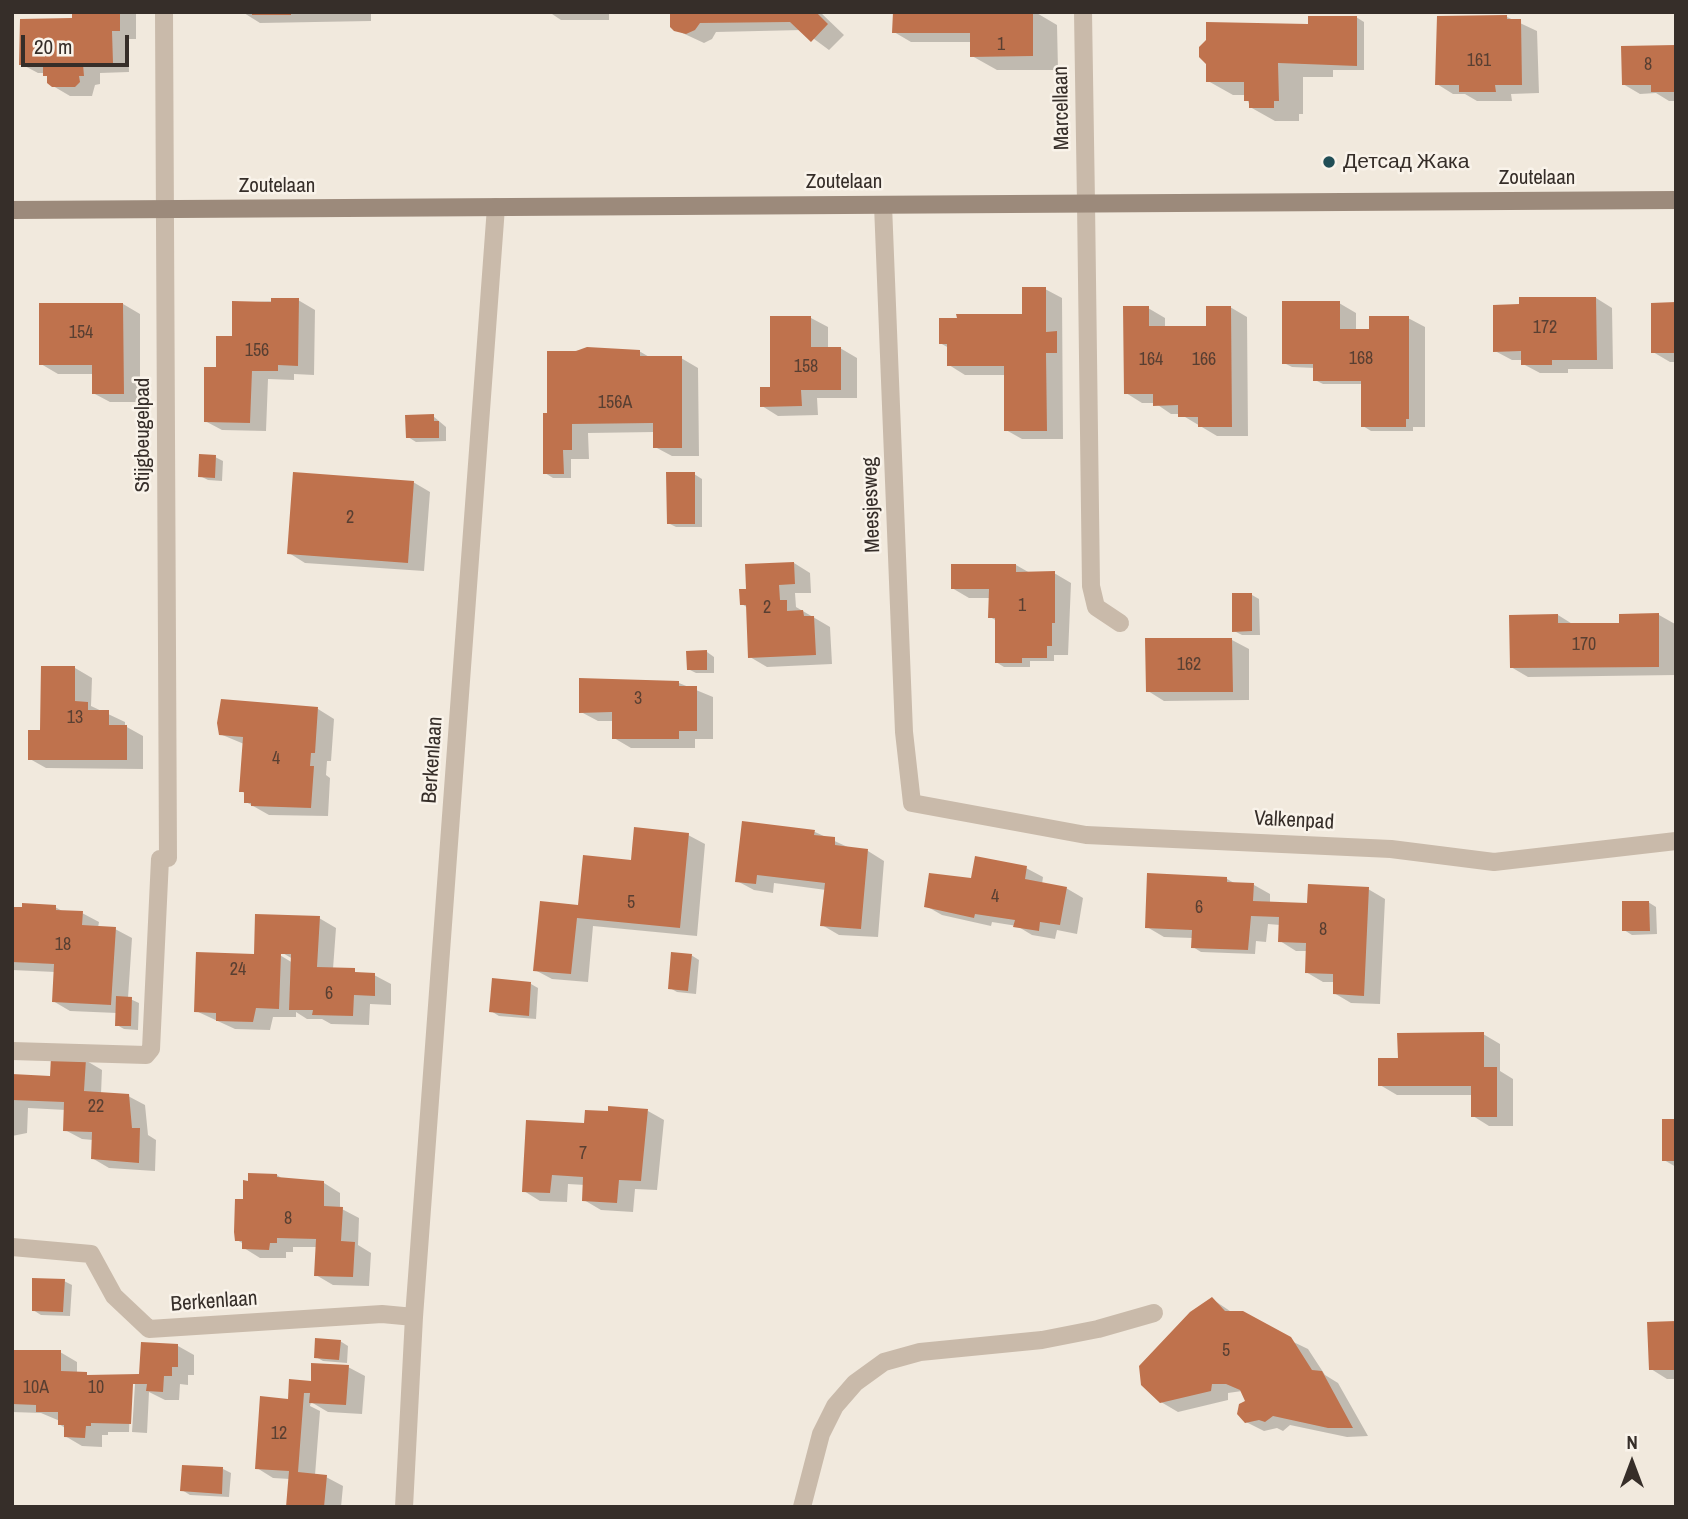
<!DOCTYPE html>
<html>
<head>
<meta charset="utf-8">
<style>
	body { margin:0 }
	#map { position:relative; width:1688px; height:1519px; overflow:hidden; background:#f1e9dd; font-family:"Archivo Narrow",sans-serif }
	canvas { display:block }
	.frame { position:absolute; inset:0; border:14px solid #362e29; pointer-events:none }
	.north { position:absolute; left:1597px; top:1428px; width:70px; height:70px; -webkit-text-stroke:5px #f9f3ea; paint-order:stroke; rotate:0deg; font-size:19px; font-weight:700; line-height:28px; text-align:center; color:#362e29 }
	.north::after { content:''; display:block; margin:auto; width:24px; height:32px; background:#362e29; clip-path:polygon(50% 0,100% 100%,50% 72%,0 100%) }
	.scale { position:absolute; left:21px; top:35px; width:108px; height:32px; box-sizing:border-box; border:4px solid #362e29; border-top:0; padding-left:9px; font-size:21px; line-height:24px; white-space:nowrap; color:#362e29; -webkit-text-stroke:5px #f9f3ea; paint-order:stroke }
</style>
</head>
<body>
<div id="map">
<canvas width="1688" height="1519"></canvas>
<div class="frame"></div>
<div class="north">N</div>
<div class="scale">20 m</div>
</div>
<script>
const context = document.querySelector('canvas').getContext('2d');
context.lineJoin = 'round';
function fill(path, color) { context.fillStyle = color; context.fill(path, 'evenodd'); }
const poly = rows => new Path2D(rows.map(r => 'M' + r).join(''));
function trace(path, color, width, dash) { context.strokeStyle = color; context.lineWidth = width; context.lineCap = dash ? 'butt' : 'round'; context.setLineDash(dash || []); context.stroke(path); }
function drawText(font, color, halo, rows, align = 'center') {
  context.font = font + ' "Archivo Narrow",sans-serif'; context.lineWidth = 5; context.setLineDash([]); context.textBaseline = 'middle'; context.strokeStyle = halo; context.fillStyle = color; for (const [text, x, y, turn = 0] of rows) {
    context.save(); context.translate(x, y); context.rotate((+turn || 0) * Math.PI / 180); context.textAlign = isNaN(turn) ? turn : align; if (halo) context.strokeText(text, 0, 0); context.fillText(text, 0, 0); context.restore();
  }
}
const shadow = poly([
	[73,12,136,12,136,39,128,39,129,72,100,73,100,84,95,85,92,96,70,96,53,86,45,73,38,73,21,64,73,20],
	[371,12,371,21,260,23,244,13],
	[549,12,609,12,609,20,561,20],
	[673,12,820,12,844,35,829,50,802,30,716,32,712,39,704,43,676,30,670,16],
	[894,12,1035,12,1057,25,1058,70,997,70,972,56,972,42,911,42,894,32],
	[1444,12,1468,12,1468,13,1446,14],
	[1356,17,1364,22,1364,70,1333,70,1333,77,1303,77,1303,114,1299,114,1299,121,1275,121,1250,107,1246,95,1233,95,1208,81,1310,26],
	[1507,17,1537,31,1539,93,1511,94,1512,101,1477,101,1465,94,1453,94,1437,84],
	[1676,47,1676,101,1669,101,1656,93,1640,94,1623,84],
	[1045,289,1062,298,1063,439,1022,439,1006,430,1005,375,965,375,949,365,949,348,940,343,1024,316],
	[1596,298,1612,308,1613,369,1568,369,1568,373,1540,373,1523,364,1523,360,1512,360,1495,351],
	[298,300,315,310,314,375,294,374,294,380,268,379,266,431,222,430,205,421,234,338,234,303],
	[1339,303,1356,313,1356,331,1371,330,1408,318,1425,327,1425,427,1413,427,1413,431,1371,431,1363,426,1363,384,1323,384,1315,380,1315,368,1292,367,1284,363],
	[123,304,140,314,140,402,110,402,93,393,93,374,58,374,41,364,41,305],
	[1676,304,1676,362,1670,362,1653,352],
	[1230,307,1247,317,1248,436,1217,436,1180,414,1171,414,1155,403,1142,403,1126,393,1148,308,1165,318,1165,328,1208,327],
	[811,318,828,327,828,348,840,348,857,358,857,398,817,398,818,415,778,416,762,406],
	[600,349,639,351,651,358,681,358,698,368,699,456,672,456,655,447,655,432,588,433,589,459,571,459,571,478,553,478,545,473,549,414,548,353],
	[433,416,446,427,446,441,416,442,408,437],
	[215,457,223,461,222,481,208,480,200,476],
	[694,474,702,479,702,527,676,527,668,523],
	[413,482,430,492,424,571,305,563,289,553],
	[794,563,810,573,811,593,795,593,796,607,830,627,832,664,767,667,750,657,748,608,742,604,748,591],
	[1016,565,1030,573,1054,573,1071,583,1068,655,1054,655,1054,661,1030,661,1030,667,1004,667,996,662,997,621,990,617,990,598,969,598,952,588],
	[1252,595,1259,599,1260,635,1242,635,1234,631],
	[1558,615,1574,625,1621,624,1659,615,1675,624,1676,675,1528,677,1511,667],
	[1232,640,1249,649,1249,700,1164,701,1148,691],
	[707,652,714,657,714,673,696,673,688,669],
	[75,668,92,678,91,706,125,722,125,726,143,736,143,769,46,768,30,759],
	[679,683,713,697,713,739,695,739,695,748,631,748,614,738,614,721,598,721,581,712],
	[318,709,334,719,331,761,327,761,326,775,330,778,328,816,269,815,246,802,246,794,241,791,244,744,220,734],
	[744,823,815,832,852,849,868,851,884,861,878,937,839,935,822,925,826,890,774,883,773,893,754,890,737,881],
	[688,835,705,844,697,936,593,926,588,982,552,979,535,970,580,907,632,862],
	[1026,868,1043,877,1042,884,1066,888,1083,898,1077,934,1057,930,1055,939,1032,935,1017,926,992,922,991,926,942,915,926,906,972,880],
	[1227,879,1236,884,1254,885,1270,894,1270,903,1309,905,1368,889,1385,899,1380,1004,1351,1003,1334,993,1335,982,1323,982,1306,972,1307,951,1296,951,1280,941,1280,925,1268,924,1266,942,1256,941,1255,954,1201,952,1193,947,1193,938,1164,937,1147,927],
	[1648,902,1656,907,1657,934,1632,935,1624,930],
	[12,907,55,907,64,912,82,913,99,922,98,928,115,929,132,938,128,998,139,1003,138,1030,124,1029,117,1025,117,1013,70,1011,53,1001,55,972,12,970],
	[319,918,336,928,333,969,374,975,391,984,391,1005,370,1004,369,1025,331,1024,322,1019,307,1019,296,1012,296,1017,273,1017,270,1030,235,1029,196,1011,256,956],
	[274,948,293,959,293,963,273,951],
	[691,955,699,960,696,994,677,992,670,988],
	[531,984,538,988,536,1019,499,1016,491,1011],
	[1483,1034,1500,1044,1500,1071,1513,1079,1513,1126,1489,1126,1473,1116,1473,1095,1397,1095,1380,1085,1399,1060],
	[85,1060,102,1070,101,1094,128,1096,145,1105,148,1135,156,1140,155,1171,109,1168,92,1158,93,1140,82,1139,65,1130,66,1110,28,1108,27,1133,12,1136,12,1075,52,1078],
	[648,1111,664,1120,657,1190,635,1189,633,1212,601,1210,584,1200,585,1185,568,1184,567,1202,540,1201,524,1191],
	[1676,1121,1676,1167,1664,1160],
	[277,1175,284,1180,324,1183,340,1193,340,1208,359,1218,358,1245,371,1253,369,1286,333,1285,316,1275,317,1247,293,1247,293,1252,286,1252,286,1258,260,1258,244,1248,244,1244,237,1240,244,1201],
	[64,1281,72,1285,70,1316,41,1315,33,1310],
	[1212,1299,1233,1313,1308,1349,1325,1375,1338,1383,1368,1436,1347,1437,1290,1425,1283,1431,1277,1428,1264,1431,1246,1422,1247,1401,1242,1391,1228,1393,1228,1400,1178,1412,1161,1402],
	[1676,1322,1676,1379,1667,1379,1651,1369],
	[340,1341,348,1346,347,1363,323,1361,316,1357],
	[178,1346,194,1355,194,1375,188,1375,188,1385,180,1384,179,1400,165,1400,149,1392,147,1433,132,1432,135,1384,131,1384,129,1432,108,1432,108,1435,102,1435,102,1447,82,1446,65,1436,65,1428,59,1424,60,1421,41,1413,12,1412,12,1350,60,1352,77,1362,77,1374,107,1378,141,1376],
	[348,1367,365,1376,362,1414,328,1412,311,1402,310,1406,320,1411,315,1475,326,1477,343,1486,341,1507,288,1507,290,1479,273,1478,257,1468,289,1401,312,1383],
	[223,1469,231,1473,229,1497,190,1495,182,1490]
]);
const building = poly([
	[72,12,120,12,120,31,112,31,113,63,83,64,84,76,79,76,80,82,75,87,52,87,47,83,47,76,43,76,43,65,19,65,20,19,72,18],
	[252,12,291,12,291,15,252,15],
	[670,12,816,12,828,24,811,42,790,22,700,23,695,30,686,34,674,31,670,27],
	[893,12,1033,12,1033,56,970,57,970,33,892,33],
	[1507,15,1507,19,1521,19,1522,85,1495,85,1496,92,1459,92,1459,85,1435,85,1437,16],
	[1308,16,1357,16,1357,66,1278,63,1279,101,1274,101,1274,108,1249,108,1249,101,1244,101,1244,82,1206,82,1206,64,1199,57,1199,47,1206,40,1206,22,1308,24],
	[1676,45,1676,92,1651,92,1651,85,1622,85,1621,46],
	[1022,287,1046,287,1046,332,1057,331,1057,353,1046,353,1047,431,1004,431,1004,366,947,366,947,344,939,344,939,318,957,318,956,314,1022,314],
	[1519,297,1596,297,1597,360,1552,360,1552,365,1521,365,1521,351,1493,352,1493,305,1519,304],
	[271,298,299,298,298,366,278,365,278,371,252,371,250,423,204,422,204,367,216,367,216,336,232,336,232,301,271,302],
	[1282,301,1340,301,1340,329,1369,329,1369,316,1409,316,1409,419,1406,419,1406,427,1361,427,1361,381,1313,381,1313,364,1282,364],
	[1676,302,1676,353,1651,353,1651,303],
	[39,303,123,303,124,394,92,394,92,365,39,365],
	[1123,306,1149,306,1149,326,1206,326,1206,306,1231,306,1232,427,1198,427,1198,417,1178,417,1178,405,1153,406,1153,394,1124,394],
	[770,316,811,316,811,347,841,347,841,390,801,390,802,406,760,407,760,387,770,387],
	[587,347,640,350,640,356,682,356,682,448,653,448,653,423,572,424,572,450,563,450,564,474,543,474,543,413,547,413,547,351,576,351],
	[434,414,434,421,439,421,439,438,406,438,405,415],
	[199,454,216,455,215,478,198,477],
	[293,472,414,481,408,563,287,554],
	[666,472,695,472,695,524,667,524],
	[794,562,795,584,779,585,780,600,787,600,787,611,803,610,804,616,814,616,816,655,748,658,746,605,740,605,739,589,746,589,745,564],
	[951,564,1016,564,1016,572,1055,571,1055,623,1052,623,1052,646,1047,646,1047,658,1022,658,1022,663,995,663,995,618,988,618,989,589,951,589],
	[1232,593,1252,593,1252,631,1232,632],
	[1659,613,1659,667,1510,668,1509,615,1558,614,1558,623,1619,623,1619,614],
	[1145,638,1232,638,1233,692,1146,692],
	[707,650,707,670,687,670,686,651],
	[41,666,75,666,75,701,88,702,88,710,109,710,109,725,127,725,127,760,28,760,28,730,40,730],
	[579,678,679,681,679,686,697,686,697,731,679,731,679,739,612,739,612,712,579,713],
	[221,699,318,707,315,753,311,753,310,766,314,766,311,808,251,806,251,803,244,803,244,792,239,792,243,737,219,735,217,723],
	[742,821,815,830,814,835,835,837,835,845,868,849,861,929,820,926,825,883,757,875,756,884,735,882],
	[634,827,689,833,680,928,577,918,571,974,533,971,540,901,578,905,583,855,631,860],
	[975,856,1027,866,1025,879,1067,887,1060,925,1040,922,1039,931,1013,927,1015,920,975,914,974,918,924,907,929,873,971,878],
	[1147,873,1227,877,1227,882,1254,883,1253,901,1307,903,1308,884,1369,887,1364,996,1333,994,1333,974,1305,973,1306,943,1278,942,1279,917,1251,916,1248,950,1191,948,1192,930,1145,928],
	[1622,901,1649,901,1650,931,1622,931],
	[22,903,56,905,56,910,83,911,82,925,116,927,111,1005,52,1002,54,964,12,962,12,907,22,907],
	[255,914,320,916,317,967,355,968,355,972,375,973,375,996,354,995,353,1016,312,1015,313,1010,289,1010,291,954,281,954,279,1009,256,1008,253,1022,216,1021,216,1013,194,1012,196,952,254,954],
	[671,952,692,954,688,991,668,989],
	[492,978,531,982,529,1016,489,1012],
	[116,996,132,997,131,1026,115,1026],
	[1484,1032,1484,1067,1497,1067,1497,1117,1471,1117,1471,1086,1378,1086,1378,1058,1398,1058,1397,1033],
	[51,1057,86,1059,84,1091,129,1094,132,1128,140,1128,139,1163,91,1159,92,1132,63,1131,64,1102,12,1100,12,1074,50,1076],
	[608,1106,648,1109,641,1181,619,1180,617,1203,582,1201,583,1177,552,1175,550,1193,522,1192,526,1120,584,1123,585,1110,608,1111],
	[1662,1119,1676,1119,1676,1161,1662,1161],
	[248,1173,277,1174,277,1177,324,1181,324,1206,343,1207,341,1241,355,1242,353,1277,314,1276,316,1239,277,1238,277,1243,270,1243,269,1250,242,1249,242,1241,235,1241,234,1232,235,1199,243,1199,243,1180,248,1181],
	[32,1278,65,1279,63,1312,32,1311],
	[1212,1297,1225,1311,1243,1311,1291,1337,1312,1370,1322,1371,1353,1428,1328,1428,1273,1416,1265,1422,1259,1420,1245,1423,1237,1414,1239,1404,1245,1401,1240,1390,1226,1384,1212,1384,1211,1391,1160,1403,1141,1385,1139,1366,1190,1312],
	[1676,1321,1676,1370,1649,1370,1647,1322],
	[315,1338,341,1340,339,1360,314,1358],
	[141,1342,178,1344,178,1367,172,1367,172,1376,164,1376,163,1392,146,1391,147,1384,133,1384,131,1424,91,1423,91,1426,86,1426,85,1438,64,1437,64,1425,58,1425,58,1412,36,1412,36,1405,12,1404,12,1350,61,1350,61,1371,87,1372,87,1375,139,1374],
	[311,1363,349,1365,346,1405,309,1403,310,1393,304,1393,298,1472,327,1475,324,1507,286,1507,289,1471,255,1469,260,1396,288,1399,289,1379,311,1381],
	[182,1465,223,1467,222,1494,180,1491]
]);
const lane = poly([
	[1086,203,1091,586,1096,607,1120,623],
	[12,1051,146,1055,151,1049,160,859],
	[802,1507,821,1434,835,1406,855,1383,884,1362,920,1352,1042,1340,1098,1329,1154,1313]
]);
const street = poly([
	[164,12,168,858],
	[1083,12,1086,203],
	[883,205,904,732,912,803,1086,835,1391,849,1494,862,1676,841],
	[12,1247,91,1254,114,1296,149,1329,382,1314,414,1317],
	[404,1507,414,1317,496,207]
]);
const secondary = poly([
	[12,210,1676,200]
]);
const markers = [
	[1329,162,7,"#214e56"]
];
const numberNames = [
	["1",1001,45],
	["161",1479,61],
	["8",1648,65],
	["172",1545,328],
	["154",81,333],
	["156",257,351],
	["168",1361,359],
	["164",1151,360],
	["166",1204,360],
	["158",806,367],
	["156A",615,403],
	["2",350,518],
	["1",1022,606],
	["2",767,608],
	["170",1584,645],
	["162",1189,665],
	["3",638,699],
	["13",75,718],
	["4",276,759],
	["4",995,897],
	["5",631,903],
	["6",1199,908],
	["8",1323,930],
	["18",63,945],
	["24",238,970],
	["6",329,994],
	["22",96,1107],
	["7",583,1154],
	["8",288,1219],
	["5",1226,1351],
	["10A",36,1388],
	["10",96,1388],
	["12",279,1434]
];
const streetNames = [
	["Marcellaan",1062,108,-91],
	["Zoutelaan",1537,178],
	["Zoutelaan",844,182],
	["Zoutelaan",277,186],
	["Stijgbeugelpad",143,435,-90],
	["Meesjesweg",872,505,-92],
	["Berkenlaan",433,760,-86],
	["Valkenpad",1294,821,3],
	["Berkenlaan",214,1302,-4]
];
const poiNames = [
	["Детсад Жака",1343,162]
];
fill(shadow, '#0003');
fill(building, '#bf724d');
trace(lane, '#c9baaa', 18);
trace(street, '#c9baaa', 18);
trace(secondary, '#9c8a7b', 18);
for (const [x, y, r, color] of markers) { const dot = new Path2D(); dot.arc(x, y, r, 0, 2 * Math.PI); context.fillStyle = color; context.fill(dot); trace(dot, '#f9f3ea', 2.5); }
drawText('18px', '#583f32', null, numberNames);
drawText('21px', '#362e29', '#f9f3ea', streetNames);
drawText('21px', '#362e29', '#f9f3ea', poiNames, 'left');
</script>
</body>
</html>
